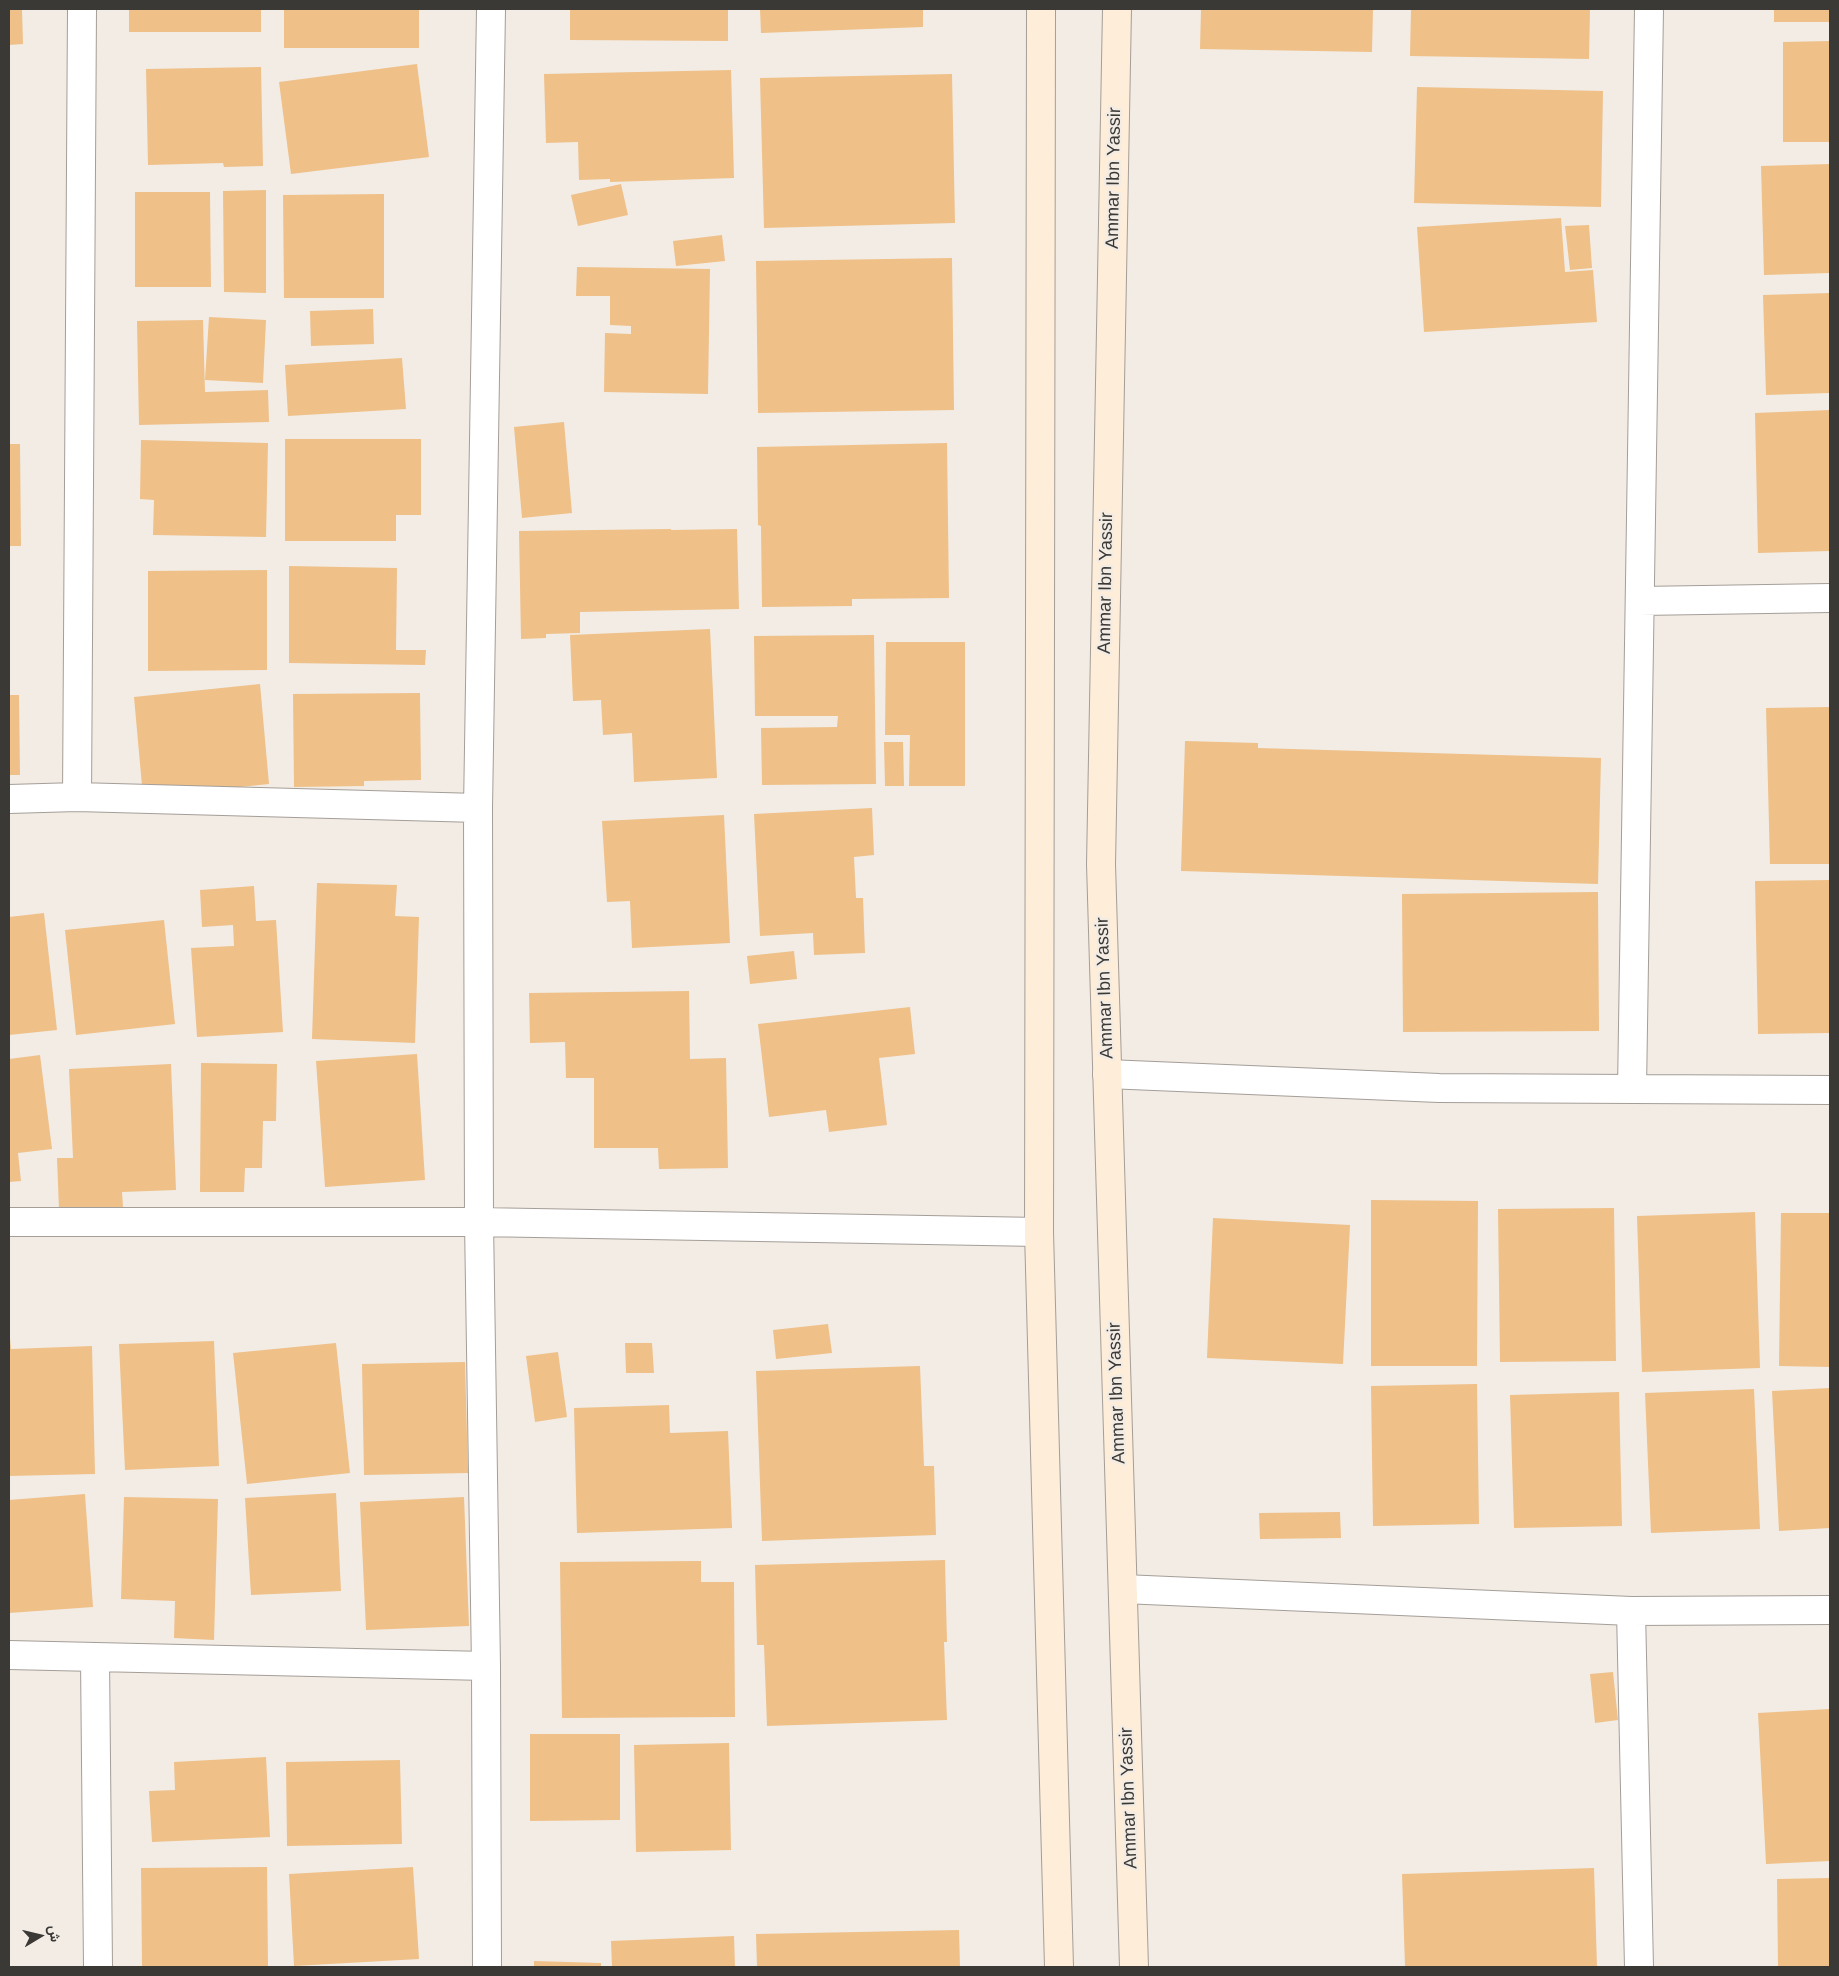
<!DOCTYPE html>
<html>
<head>
<meta charset="utf-8">
<style>
	body { margin:0 }
	#map { position:relative; width:1839px; height:1976px; overflow:hidden; background:#f2ece5; font-family:Arial,Vazirmatn,sans-serif }
	canvas { display:block }
	.frame { position:absolute; inset:0; border:10px solid #3b3936; pointer-events:none }
	.north { position:absolute; left:15px; top:1911px; width:50px; height:50px; -webkit-text-stroke:4px #f2ece5; paint-order:stroke; rotate:81deg; font-size:14px; font-weight:700; line-height:20px; text-align:center; color:#3b3936 }
	.north::after { content:''; display:block; margin:auto; width:18px; height:22px; background:#3b3936; clip-path:polygon(50% 0,100% 100%,50% 72%,0 100%) }
</style>
</head>
<body>
<div id="map">
<canvas width="1839" height="1976"></canvas>
<div class="frame"></div>
<div class="north">ش</div>
</div>
<script>
const context = document.querySelector('canvas').getContext('2d');
context.lineJoin = 'round';
function fill(path, color) { context.fillStyle = color; context.fill(path, 'evenodd'); }
const poly = rows => new Path2D(rows.map(r => 'M' + r).join(''));
function trace(path, color, width, dash) { context.strokeStyle = color; context.lineWidth = width; context.lineCap = dash ? 'butt' : 'round'; context.setLineDash(dash || []); context.stroke(path); }
function drawText(font, color, halo, rows, align = 'center') {
  context.font = font + ' Arial,sans-serif'; context.lineWidth = 4.5; context.setLineDash([]); context.textBaseline = 'middle'; context.strokeStyle = halo; context.fillStyle = color; for (const [text, x, y, turn = 0] of rows) {
    context.save(); context.translate(x, y); context.rotate((+turn || 0) * Math.PI / 180); context.textAlign = isNaN(turn) ? turn : align; if (halo) context.strokeText(text, 0, 0); context.fillText(text, 0, 0); context.restore();
  }
}
const building = poly([
	[9,9,22,9,23,44,9,45],
	[129,9,261,9,261,32,129,32],
	[284,9,419,9,419,48,284,48],
	[570,9,728,9,728,41,570,40],
	[760,9,923,9,923,27,761,33],
	[1201,9,1373,9,1372,52,1200,49],
	[1411,9,1590,9,1589,59,1410,56],
	[1774,9,1830,9,1830,22,1774,22],
	[1830,41,1830,142,1783,142,1783,42],
	[417,64,429,157,291,174,279,82],
	[261,67,263,166,224,167,223,163,148,165,146,69],
	[731,70,734,178,610,182,610,179,579,180,578,142,546,143,544,74],
	[952,74,955,223,764,228,760,78],
	[1417,87,1603,91,1601,207,1414,203],
	[1830,164,1830,273,1764,275,1761,166],
	[621,184,628,215,578,226,571,195],
	[266,190,266,293,224,292,223,191],
	[135,192,210,192,211,287,135,287],
	[384,194,384,298,284,298,283,195],
	[1561,218,1565,272,1593,270,1597,322,1424,332,1417,227],
	[1589,225,1592,268,1570,270,1565,226],
	[722,235,725,261,676,266,673,241],
	[952,258,954,410,758,413,756,261],
	[577,267,710,269,708,394,604,392,605,333,631,334,631,326,610,325,610,296,576,296],
	[1830,293,1830,393,1766,395,1763,295],
	[373,309,374,344,311,346,310,311],
	[209,317,266,320,263,383,205,380],
	[203,320,205,392,268,390,269,422,139,425,137,321],
	[402,358,406,409,288,416,285,365],
	[1830,410,1830,551,1758,553,1755,413],
	[564,422,572,513,522,518,514,427],
	[285,439,421,439,421,515,396,515,396,541,285,541],
	[141,440,268,443,266,537,153,535,154,500,140,499],
	[947,443,949,598,852,599,852,606,762,607,761,526,758,525,757,447],
	[9,444,20,444,21,546,9,546],
	[671,529,671,530,737,529,739,609,580,612,580,633,546,634,546,638,521,639,519,531],
	[289,566,397,568,396,650,426,650,425,665,289,663],
	[267,570,267,670,148,671,148,571],
	[710,629,717,778,634,782,632,733,603,735,601,700,573,701,570,635],
	[874,635,876,784,762,785,761,728,837,727,838,716,755,716,754,636],
	[886,642,965,642,965,786,909,786,910,735,885,735],
	[260,684,269,784,143,797,134,697],
	[420,693,421,780,364,781,364,786,294,787,293,694],
	[9,695,19,695,20,775,9,775],
	[1830,707,1830,864,1770,864,1766,708],
	[1185,741,1258,743,1258,748,1601,758,1598,884,1181,871],
	[884,742,903,742,904,786,885,786],
	[872,808,874,855,854,857,856,898,863,898,865,953,814,955,813,933,760,936,754,814],
	[724,815,730,943,632,948,630,901,607,902,602,821],
	[1830,880,1830,1033,1758,1034,1755,881],
	[317,883,397,885,395,916,419,917,415,1043,312,1039],
	[254,886,256,921,276,920,283,1032,197,1037,191,948,234,946,233,925,202,927,200,890],
	[1598,892,1599,1031,1403,1032,1402,894],
	[44,913,57,1030,9,1035,9,917],
	[164,920,175,1024,76,1035,65,930],
	[794,951,797,979,750,984,747,956],
	[689,991,690,1059,726,1058,728,1168,659,1169,658,1148,594,1148,594,1078,566,1078,565,1042,530,1043,529,993],
	[910,1007,915,1054,879,1058,887,1125,829,1132,826,1110,769,1117,758,1024],
	[417,1054,425,1180,325,1187,316,1061],
	[40,1055,52,1149,18,1153,21,1181,9,1182,9,1059],
	[201,1063,277,1064,276,1121,263,1121,262,1168,245,1168,244,1192,200,1192],
	[171,1064,176,1190,122,1192,123,1207,59,1209,57,1158,73,1158,69,1069],
	[1371,1200,1478,1201,1477,1366,1371,1366],
	[1614,1208,1616,1361,1500,1362,1498,1209],
	[1755,1212,1760,1368,1642,1372,1637,1216],
	[1781,1213,1830,1213,1830,1367,1779,1366],
	[1213,1218,1350,1225,1343,1364,1207,1358],
	[828,1324,832,1353,776,1359,773,1330],
	[9,1338,10,1338,11,1349,92,1346,95,1474,9,1476],
	[214,1341,219,1466,125,1470,119,1344],
	[336,1343,350,1473,247,1484,233,1353],
	[625,1343,652,1343,654,1373,626,1373],
	[558,1352,567,1417,535,1422,526,1356],
	[465,1362,468,1473,364,1475,362,1364],
	[920,1366,924,1466,934,1466,936,1535,762,1541,756,1371],
	[1477,1384,1479,1524,1373,1526,1371,1386],
	[1830,1388,1830,1528,1779,1531,1772,1391],
	[1754,1389,1760,1529,1651,1533,1645,1393],
	[1619,1392,1622,1526,1514,1528,1510,1395],
	[669,1405,670,1433,728,1431,732,1528,577,1533,574,1408],
	[336,1493,341,1591,251,1595,245,1498],
	[85,1494,93,1607,9,1613,9,1500],
	[124,1497,218,1499,214,1640,174,1638,175,1601,121,1599],
	[464,1497,469,1626,366,1630,360,1502],
	[1340,1512,1341,1538,1260,1539,1259,1513],
	[945,1560,947,1642,944,1642,947,1720,767,1726,764,1645,757,1645,755,1565],
	[701,1561,701,1582,734,1582,735,1717,562,1718,560,1562],
	[1613,1672,1618,1720,1595,1723,1590,1674],
	[1830,1709,1830,1861,1766,1864,1758,1713],
	[530,1734,620,1734,620,1820,530,1821],
	[729,1743,731,1850,636,1852,634,1745],
	[266,1757,270,1837,152,1842,149,1791,175,1790,174,1762],
	[400,1760,402,1844,287,1846,286,1762],
	[267,1867,268,1967,142,1967,141,1868],
	[413,1867,419,1959,294,1966,289,1874],
	[1594,1868,1597,1967,1405,1967,1402,1874],
	[1830,1878,1830,1967,1778,1967,1777,1879],
	[959,1930,960,1967,757,1967,756,1934],
	[734,1936,735,1967,612,1967,611,1941],
	[534,1961,601,1963,601,1967,534,1967]
]);
const street = poly([
	[1640,601,1830,598],
	[77,797,82,9],
	[9,799,77,797,478,808],
	[1107,1074,1439,1088,1830,1090],
	[1632,1089,1649,9],
	[9,1222,479,1222,1039,1232],
	[1123,1589,1631,1611,1830,1610],
	[1631,1611,1639,1967],
	[9,1655,486,1666],
	[95,1658,98,1967],
	[487,1967,486,1666,479,1222,478,808,491,9]
]);
const secondary = poly([
	[1041,9,1039,1232,1059,1967],
	[1117,9,1101,864,1134,1967]
]);
const streetNames = [
	["Ammar Ibn Yassir",1114,178,-89],
	["Ammar Ibn Yassir",1106,583,-89],
	["Ammar Ibn Yassir",1105,988,-92],
	["Ammar Ibn Yassir",1117,1393,-92],
	["Ammar Ibn Yassir",1129,1798,-92]
];
fill(building, '#efc088');
trace(street, '#a49e98', 30);
trace(secondary, '#a49e98', 30);
trace(street, '#fff', 28);
trace(secondary, '#feedd8', 28);
drawText('18px', '#3b3936', '#f2ece5', streetNames);
</script>
</body>
</html>
